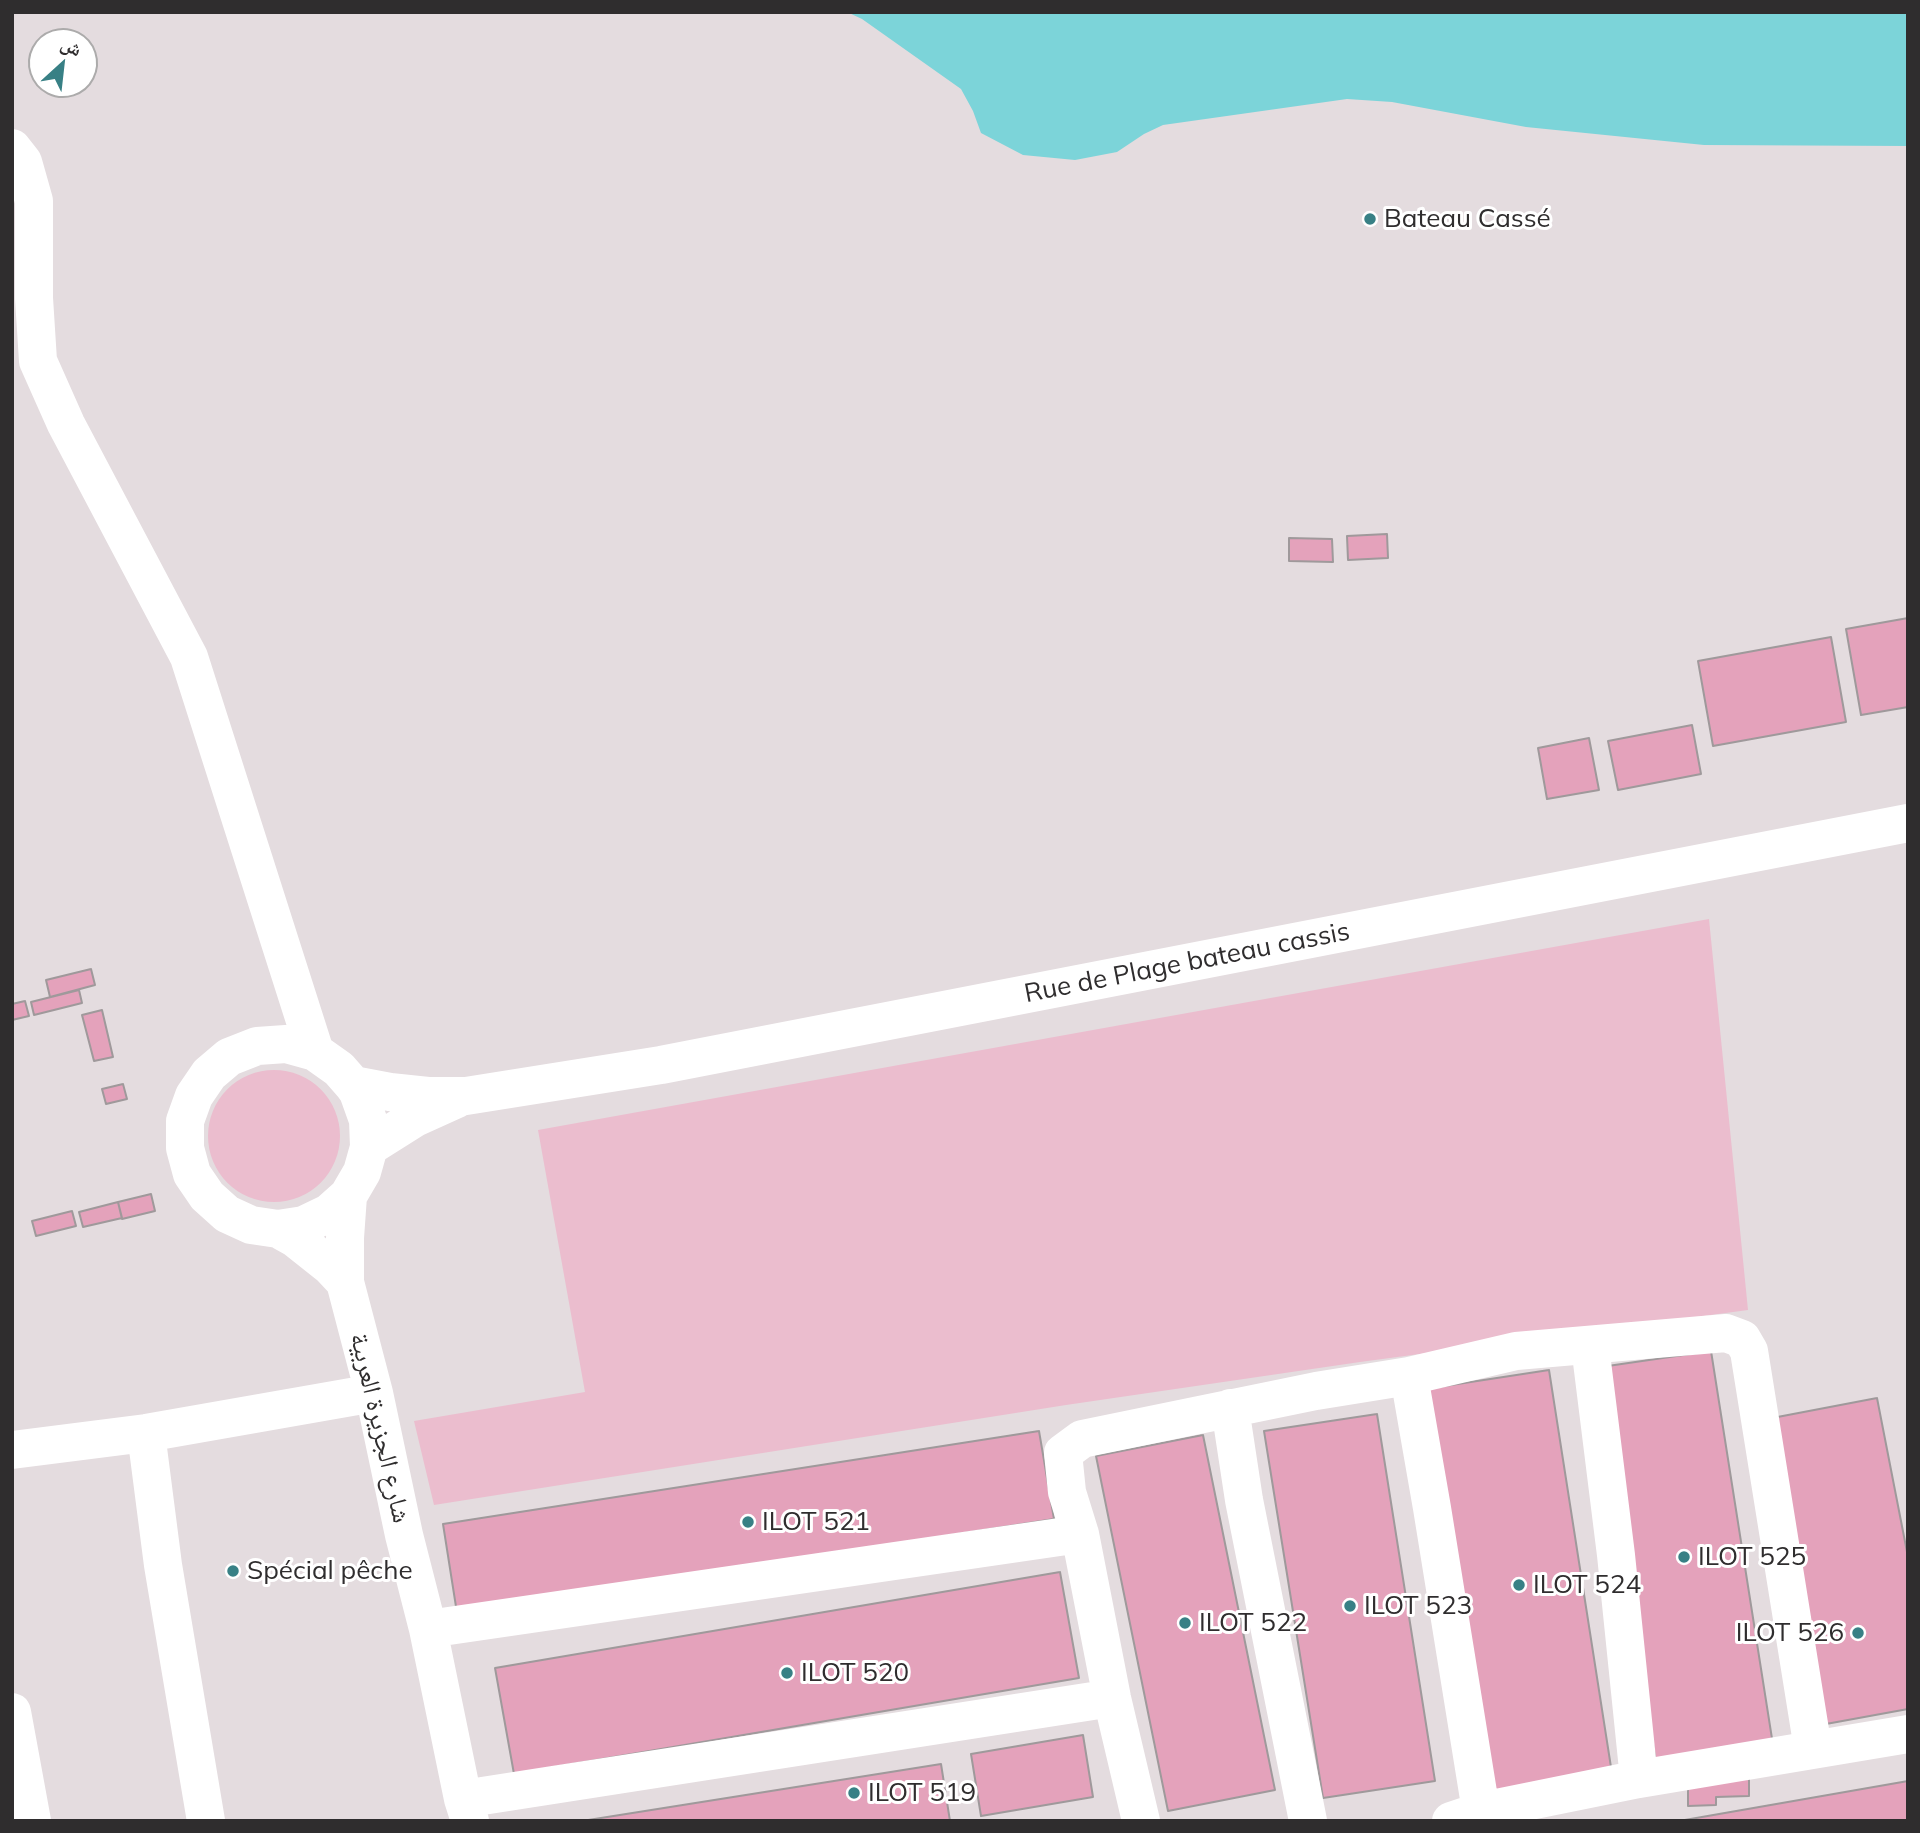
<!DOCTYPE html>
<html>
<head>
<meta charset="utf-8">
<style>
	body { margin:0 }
	#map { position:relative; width:1920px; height:1833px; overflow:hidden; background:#e4dcdf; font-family:Mulish,"Noto Naskh Arabic",sans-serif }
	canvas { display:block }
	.frame { position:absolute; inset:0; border:14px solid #2f2d2e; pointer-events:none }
	.north { position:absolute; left:28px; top:28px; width:70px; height:70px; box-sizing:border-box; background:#fff; border:2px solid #acabab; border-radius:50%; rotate:27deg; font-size:19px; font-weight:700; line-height:28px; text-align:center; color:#2f2d2e }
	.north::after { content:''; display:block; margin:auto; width:24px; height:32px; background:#388085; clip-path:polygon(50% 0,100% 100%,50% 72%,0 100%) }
</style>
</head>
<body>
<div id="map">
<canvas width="1920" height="1833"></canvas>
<div class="frame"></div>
<div class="north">ش</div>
</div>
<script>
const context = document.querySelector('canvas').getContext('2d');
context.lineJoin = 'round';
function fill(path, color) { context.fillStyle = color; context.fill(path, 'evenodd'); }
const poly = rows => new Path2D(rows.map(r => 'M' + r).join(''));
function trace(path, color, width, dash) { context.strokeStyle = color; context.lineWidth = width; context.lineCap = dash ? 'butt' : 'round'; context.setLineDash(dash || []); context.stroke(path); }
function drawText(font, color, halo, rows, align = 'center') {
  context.font = font + ' Mulish,"Noto Naskh Arabic",sans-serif'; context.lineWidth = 6; context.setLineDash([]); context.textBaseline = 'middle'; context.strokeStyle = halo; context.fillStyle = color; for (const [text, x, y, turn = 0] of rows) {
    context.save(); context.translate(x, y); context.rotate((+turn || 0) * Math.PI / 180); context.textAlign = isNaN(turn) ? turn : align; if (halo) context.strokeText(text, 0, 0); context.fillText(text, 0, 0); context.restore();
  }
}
const green = poly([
	[1709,919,1748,1310,1360,1362,1066,1405,434,1505,414,1421,585,1392,538,1130],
	'208 1136a66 66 0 1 1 132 0a66 66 0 1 1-132 0Z'
]);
const water = poly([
	[847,12,1908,12,1908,146,1704,145,1526,127,1392,102,1347,99,1163,125,1144,134,1117,152,1075,160,1023,155,981,133,973,111,961,89,862,19]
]);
const building = poly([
	[1387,534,1388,558,1348,560,1347,536,1387,534],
	[1289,538,1332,539,1333,562,1289,561,1289,538],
	[1908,618,1908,707,1861,715,1846,629,1908,618],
	[1831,637,1846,722,1713,746,1698,661,1831,637],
	[1692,725,1701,774,1618,790,1608,741,1692,725],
	[1589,738,1599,790,1547,799,1538,748,1589,738],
	[91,969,95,985,50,997,46,980,91,969],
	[79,990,82,1003,34,1015,31,1002,79,990],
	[25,1001,29,1016,12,1020,12,1004,25,1001],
	[102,1010,113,1057,94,1061,82,1015,102,1010],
	[123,1084,127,1099,106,1104,102,1089,123,1084],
	[151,1194,155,1211,122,1219,118,1202,151,1194],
	[118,1202,122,1218,83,1227,79,1212,118,1202],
	[72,1211,76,1226,36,1236,32,1221,72,1211],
	[1711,1351,1773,1745,1656,1763,1594,1368,1711,1351],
	[1549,1370,1613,1780,1490,1799,1425,1389,1549,1370],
	[1877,1398,1908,1557,1908,1709,1826,1724,1767,1419,1877,1398],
	[1377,1414,1435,1781,1323,1798,1264,1431,1377,1414],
	[1039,1431,1054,1519,457,1613,443,1524,1039,1431],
	[1203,1435,1275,1790,1168,1811,1096,1456,1203,1435],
	[1060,1572,1079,1678,514,1774,495,1668,1060,1572],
	[1083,1735,1093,1797,981,1816,971,1754,1083,1735],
	[941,1764,950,1821,582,1821,941,1764],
	[1749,1775,1749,1796,1716,1797,1716,1805,1688,1806,1688,1776,1749,1775],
	[1908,1781,1908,1821,1679,1821,1908,1781]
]);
const minor = poly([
	[12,148,23,162,34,201,34,298,38,361,66,424,189,657,315,1052],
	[353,1085,390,1092,428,1096,466,1096,661,1065,1908,823],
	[369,1147,415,1118,457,1099],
	[348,1196,345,1238,345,1282,374,1393,404,1535,428,1629,463,1799,470,1821],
	[278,1229,304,1225,329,1213,348,1196,362,1172,369,1147,368,1120,358,1092,353,1085,339,1069,315,1052,286,1044,257,1046,229,1057,209,1074,194,1096,185,1121,185,1148,192,1174,207,1196,227,1214,251,1225,278,1229,296,1239,330,1266,345,1282],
	[1590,1346,1616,1555,1639,1779],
	[1409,1376,1432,1508,1481,1811],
	[1230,1408,1244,1500,1308,1821],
	[146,1433,163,1565,206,1821],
	[12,1450,146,1433,374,1393],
	[428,1629,1080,1534],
	[12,1712,32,1821],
	[463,1799,1112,1698],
	[1141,1821,1112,1698,1080,1534,1067,1492,1063,1453,1082,1439,1316,1391,1409,1376,1516,1351,1726,1333,1742,1339,1749,1351,1813,1749],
	[1451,1821,1481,1811,1639,1779,1908,1734]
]);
const markers = [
	[1370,219,7,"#388085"],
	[748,1522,7,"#388085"],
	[1684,1557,7,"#388085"],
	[233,1571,7,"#388085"],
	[1519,1585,7,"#388085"],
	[1350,1606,7,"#388085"],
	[1185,1623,7,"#388085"],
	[1858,1633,7,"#388085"],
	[787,1673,7,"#388085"],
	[854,1793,7,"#388085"]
];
const poiNames = [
	["Bateau Cassé",1384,219],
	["ILOT 521",762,1522],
	["ILOT 525",1698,1557],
	["Spécial pêche",247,1571],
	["ILOT 524",1533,1585],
	["ILOT 523",1364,1606],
	["ILOT 522",1199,1623],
	["ILOT 526",1844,1633,"right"],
	["ILOT 520",801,1673],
	["ILOT 519",868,1793]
];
const streetNames = [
	["Rue de Plage bateau cassis",1187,963,-11],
	["شارع الجزيرة العربية",380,1428,77]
];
fill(green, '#ebbdce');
fill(water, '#7cd4d9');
fill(building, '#e4a2bb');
trace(building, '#9f999b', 2);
trace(minor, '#fff', 38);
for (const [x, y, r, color] of markers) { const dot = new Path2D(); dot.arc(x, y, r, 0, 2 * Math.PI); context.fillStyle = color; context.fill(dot); trace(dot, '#fff', 2.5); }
drawText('26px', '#2f2d2e', '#fff', poiNames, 'left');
drawText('26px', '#2f2d2e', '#fff', streetNames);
</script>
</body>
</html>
